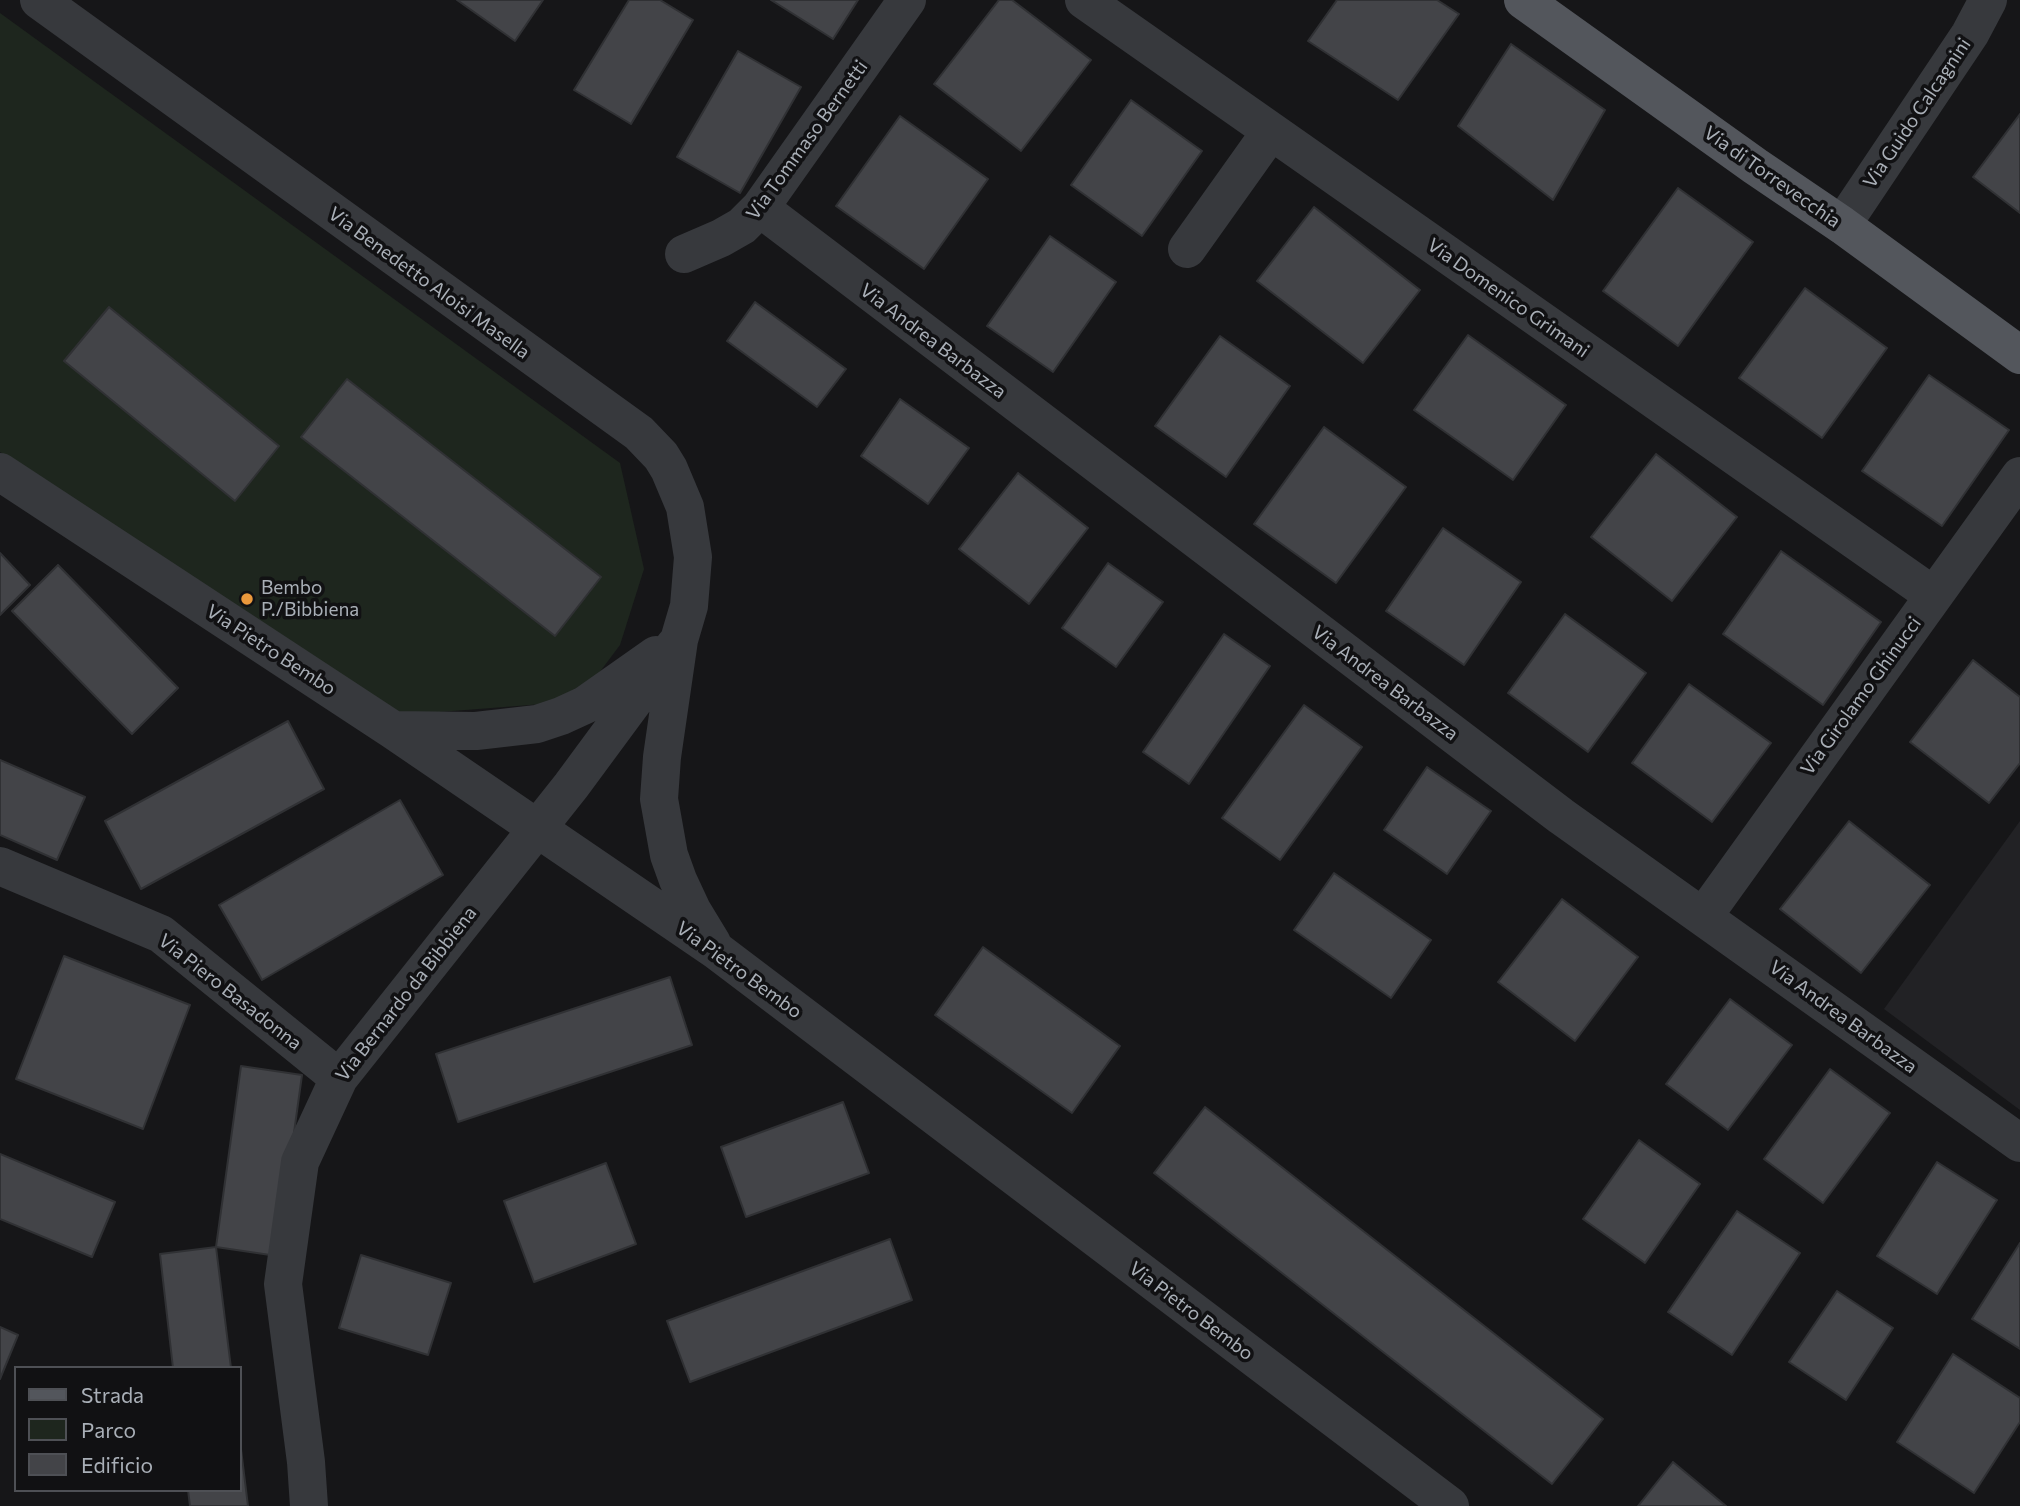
<!DOCTYPE html>
<html>
<head>
<meta charset="utf-8">
<style>
	body { margin:0 }
	#map { position:relative; width:2020px; height:1506px; overflow:hidden; background:#161618; font-family:Commissioner,sans-serif }
	canvas { display:block }
	.legend { position:absolute; left:14px; top:1366px; width:228px; height:126px; box-sizing:border-box; background:#111113; border:2px solid #4e5055; margin:0; padding:9px 12px; list-style:none; font-size:21px; color:#a9afb7 }
	.legend li { display:flex; align-items:center; gap:14px; height:35px }
	.legend b { width:35px; border:2px solid #4e5055 }
</style>
</head>
<body>
<div id="map">
<canvas width="2020" height="1506"></canvas>
<ul class="legend">
<li><b style="height:9px;background:#53565c"></b>Strada</li>
<li><b style="height:19px;background:#1e261e"></b>Parco</li>
<li><b style="height:19px;background:#434448"></b>Edificio</li>
</ul>
</div>
<script>
const context = document.querySelector('canvas').getContext('2d');
context.lineJoin = 'round';
function fill(path, color) { context.fillStyle = color; context.fill(path, 'evenodd'); }
const poly = rows => new Path2D(rows.map(r => 'M' + r).join(''));
function trace(path, color, width, dash) { context.strokeStyle = color; context.lineWidth = width; context.lineCap = dash ? 'butt' : 'round'; context.setLineDash(dash || []); context.stroke(path); }
function drawText(font, color, halo, rows, align = 'center') {
  context.font = font + ' Commissioner,sans-serif'; context.lineWidth = 7; context.setLineDash([]); context.textBaseline = 'middle'; context.strokeStyle = halo; context.fillStyle = color; for (const [text, x, y, turn = 0] of rows) {
    context.save(); context.translate(x, y); context.rotate((+turn || 0) * Math.PI / 180); context.textAlign = isNaN(turn) ? turn : align; if (halo) context.strokeText(text, 0, 0); context.fillText(text, 0, 0); context.restore();
  }
}
const built = poly([
	[2020,821,2020,1110,1884,1009]
]);
const green = poly([
	[0,13,620,463,644,569,620,645,587,689,543,704,388,716,0,452]
]);
const building = poly([
	[457,0,543,0,515,41,457,0],
	[629,0,660,0,693,20,631,124,574,90,629,0],
	[771,0,858,0,833,39,771,0],
	[999,0,1012,0,1091,60,1021,151,934,84,999,0],
	[1337,0,1437,0,1459,14,1398,100,1308,41,1337,0],
	[1511,44,1605,110,1553,200,1458,126,1511,44],
	[738,51,801,87,740,193,677,157,738,51],
	[1131,100,1202,151,1142,236,1071,185,1131,100],
	[2020,114,2020,213,1973,177,2020,114],
	[900,116,988,179,924,269,836,206,900,116],
	[1678,188,1753,242,1678,346,1603,291,1678,188],
	[1314,207,1420,290,1363,363,1257,281,1314,207],
	[1050,236,1116,282,1053,372,987,326,1050,236],
	[1805,288,1887,348,1822,438,1739,378,1805,288],
	[755,302,846,369,817,407,727,341,755,302],
	[109,307,279,446,235,501,64,361,109,307],
	[1468,335,1566,405,1513,480,1414,410,1468,335],
	[1220,336,1290,386,1226,477,1155,426,1220,336],
	[1929,375,2009,430,1942,526,1862,471,1929,375],
	[347,379,601,577,555,636,301,437,347,379],
	[900,399,969,448,928,504,861,456,900,399],
	[1324,427,1406,487,1336,583,1254,524,1324,427],
	[1656,454,1737,517,1672,601,1591,537,1656,454],
	[1018,473,1088,528,1029,604,959,549,1018,473],
	[1443,528,1521,582,1464,665,1386,611,1443,528],
	[1781,551,1881,622,1823,705,1723,634,1781,551],
	[0,553,30,585,0,615,0,553],
	[1108,563,1163,602,1116,667,1062,628,1108,563],
	[58,565,178,688,132,734,12,611,58,565],
	[1565,614,1646,673,1588,752,1508,693,1565,614],
	[1224,634,1270,666,1189,784,1143,752,1224,634],
	[1973,660,2020,697,2020,763,1989,803,1910,742,1973,660],
	[1689,684,1771,743,1712,822,1632,763,1689,684],
	[1304,705,1362,747,1280,860,1222,818,1304,705],
	[288,721,324,789,141,889,105,821,288,721],
	[0,760,85,797,57,860,0,835,0,760],
	[1427,767,1491,811,1447,874,1384,830,1427,767],
	[400,800,443,875,262,980,219,905,400,800],
	[1849,821,1930,885,1861,973,1780,909,1849,821],
	[1334,873,1431,940,1391,998,1294,930,1334,873],
	[1562,899,1638,957,1575,1041,1498,982,1562,899],
	[983,947,1120,1046,1072,1113,935,1015,983,947],
	[64,956,190,1005,143,1129,16,1079,64,956],
	[670,977,692,1045,458,1122,436,1054,670,977],
	[1730,999,1792,1045,1728,1130,1666,1084,1730,999],
	[241,1066,302,1075,277,1256,216,1247,241,1066],
	[1830,1069,1890,1113,1823,1203,1764,1159,1830,1069],
	[843,1102,869,1173,746,1217,721,1147,843,1102],
	[1205,1107,1603,1419,1552,1484,1154,1173,1205,1107],
	[1639,1140,1700,1184,1645,1263,1583,1219,1639,1140],
	[0,1154,115,1202,92,1257,0,1219,0,1154],
	[1937,1162,1997,1200,1937,1294,1877,1256,1937,1162],
	[606,1163,636,1244,534,1282,504,1201,606,1163],
	[1737,1211,1800,1253,1732,1355,1668,1312,1737,1211],
	[890,1239,912,1300,690,1382,667,1321,890,1239],
	[2020,1243,2020,1349,1972,1319,2020,1243],
	[216,1247,231,1368,173,1368,160,1254,216,1247],
	[361,1255,451,1283,428,1355,339,1328,361,1255],
	[1837,1291,1893,1328,1846,1400,1789,1362,1837,1291],
	[0,1327,18,1335,0,1379,0,1327],
	[1953,1354,2020,1398,2020,1422,1974,1493,1897,1442,1953,1354],
	[240,1441,248,1506,190,1506,188,1490,240,1490,240,1441],
	[1673,1462,1726,1506,1638,1506,1673,1462]
]);
const minor = poly([
	[39,0,639,433,661,456,669,469,685,507,693,557,689,606,679,640,662,757,659,799,669,855,678,880,692,910,712,943],
	[1084,0,1933,595],
	[760,208,1561,816,2020,1143],
	[1842,225,1970,34,1988,0],
	[1187,249,1271,131],
	[684,254,721,238,742,226,760,208,907,0],
	[0,472,393,730,717,951,1450,1506],
	[393,730,476,731,537,724,561,716,585,705,656,655],
	[0,866,161,934,339,1078],
	[1703,917,2020,476],
	[309,1506,306,1462,283,1284,300,1162,339,1078,571,786,675,645]
]);
const major = poly([
	[1523,0,1755,166,1842,225,2020,355]
]);
const markers = [
	[247,599,7,"#ea993c"]
];
const streetNames = [
	["Via Guido Calcagnini",1917,113,-56],
	["Via Tommaso Bernetti",807,140,-54],
	["Via di Torrevecchia",1772,177,35],
	["Via Benedetto Aloisi Masella",429,283,36],
	["Via Domenico Grimani",1508,298,35],
	["Via Andrea Barbazza",933,341,37],
	["Via Pietro Bembo",271,650,33],
	["Via Andrea Barbazza",1385,683,37],
	["Via Girolamo Ghinucci",1861,696,-54],
	["Via Pietro Bembo",739,970,36],
	["Via Piero Basadonna",230,992,38],
	["Via Bernardo da Bibbiena",406,994,-52],
	["Via Andrea Barbazza",1843,1017,36],
	["Via Pietro Bembo",1191,1311,37]
];
const poiNames = [
	["Bembo",261,588],
	["P./Bibbiena",261,610]
];
fill(built, '#222225');
fill(green, '#1e261e');
fill(building, '#434448');
trace(building, '#303134', 2);
trace(minor, '#37393d', 38);
trace(major, '#53565c', 38);
for (const [x, y, r, color] of markers) { const dot = new Path2D(); dot.arc(x, y, r, 0, 2 * Math.PI); context.fillStyle = color; context.fill(dot); trace(dot, '#111113', 2.5); }
drawText('19px', '#a9afb7', '#111113', streetNames);
drawText('19px', '#a9afb7', '#111113', poiNames, 'left');
</script>
</body>
</html>
